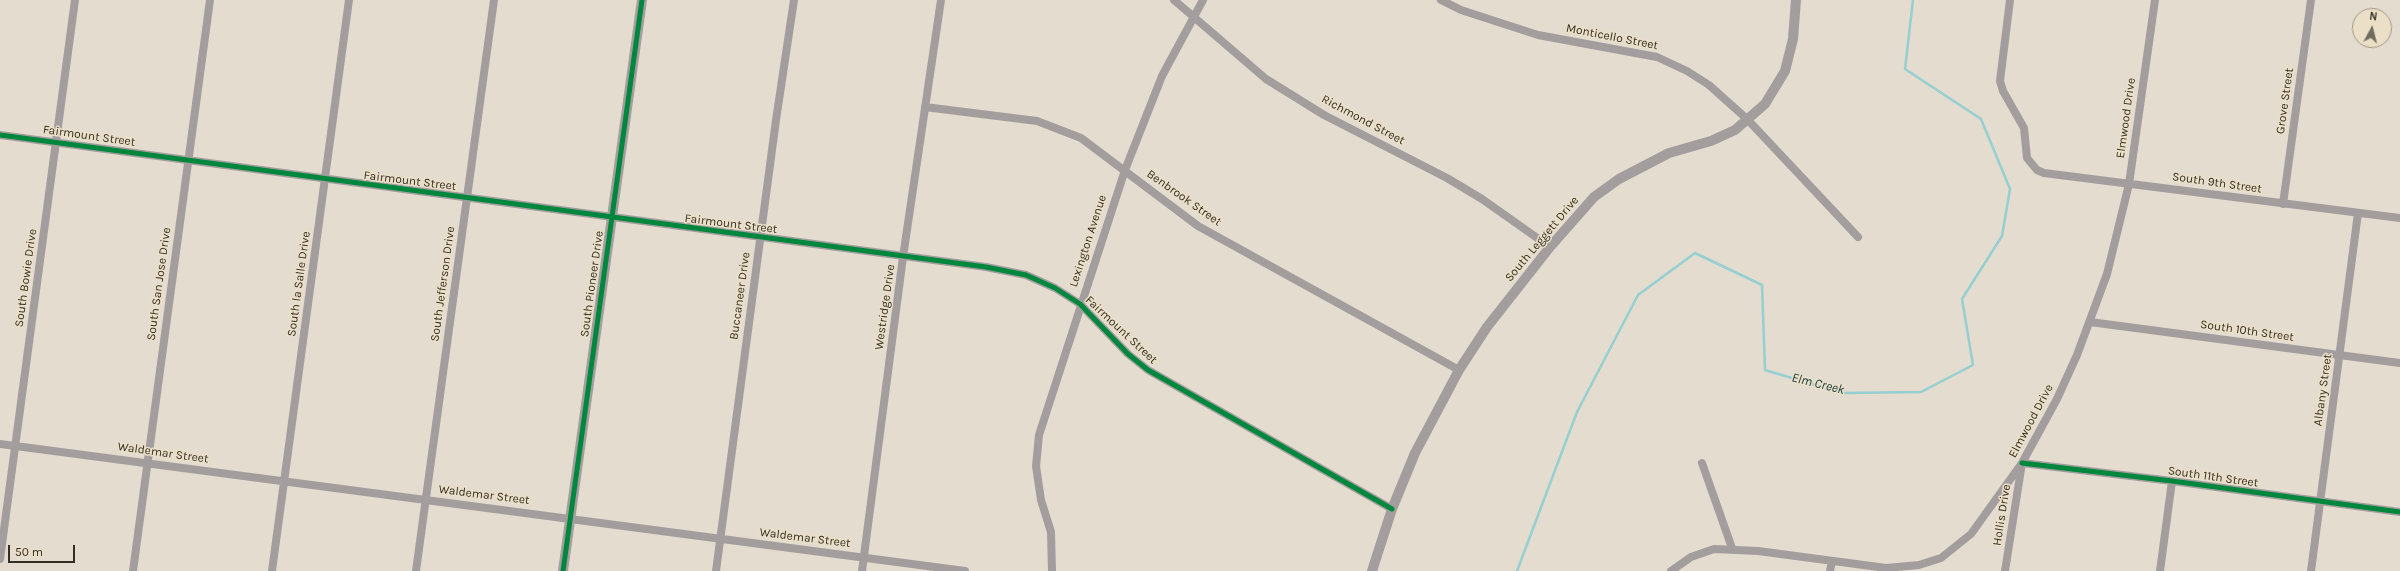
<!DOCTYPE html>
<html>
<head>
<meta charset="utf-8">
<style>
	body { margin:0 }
	#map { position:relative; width:2400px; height:571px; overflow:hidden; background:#e3dccf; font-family:Karla,sans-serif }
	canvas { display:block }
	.north { position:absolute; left:2352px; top:8px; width:40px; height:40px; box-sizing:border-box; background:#ebdfc7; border:1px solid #a19886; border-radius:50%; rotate:7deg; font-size:11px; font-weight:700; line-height:16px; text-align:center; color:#322e24 }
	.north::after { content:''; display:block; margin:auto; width:14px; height:18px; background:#706b60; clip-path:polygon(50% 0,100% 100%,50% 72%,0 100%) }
	.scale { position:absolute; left:8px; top:545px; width:67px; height:18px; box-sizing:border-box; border:2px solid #322e24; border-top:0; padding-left:5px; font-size:12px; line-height:14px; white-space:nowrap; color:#322e24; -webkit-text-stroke:3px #ebdfc7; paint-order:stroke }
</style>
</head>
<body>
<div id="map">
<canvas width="2400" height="571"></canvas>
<div class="north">N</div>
<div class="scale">50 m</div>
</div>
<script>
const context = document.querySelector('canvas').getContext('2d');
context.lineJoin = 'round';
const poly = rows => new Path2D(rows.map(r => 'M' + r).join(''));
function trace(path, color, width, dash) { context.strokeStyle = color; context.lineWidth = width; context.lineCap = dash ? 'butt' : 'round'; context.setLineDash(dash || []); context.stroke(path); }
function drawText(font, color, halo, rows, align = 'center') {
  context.font = font + ' Karla,sans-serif'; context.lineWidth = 3; context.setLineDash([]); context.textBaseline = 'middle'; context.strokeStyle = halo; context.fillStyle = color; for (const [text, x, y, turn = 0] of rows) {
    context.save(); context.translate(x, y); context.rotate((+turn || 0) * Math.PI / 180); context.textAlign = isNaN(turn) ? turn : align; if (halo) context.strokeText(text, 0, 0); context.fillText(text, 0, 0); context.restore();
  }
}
const stream = poly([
	[1517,571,1577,412,1638,295,1695,253,1762,285,1765,370,1842,393,1921,392,1973,365,1962,299,2002,236,2010,189,1981,119,1905,69,1913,0]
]);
const minor = poly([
	[1174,0,1266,79,1324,115,1447,178,1482,199,1550,247],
	[1441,0,1461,10,1538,35,1657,57,1687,71,1709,85,1747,119,1858,237],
	[2010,0,2000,81,2003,91,2024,128,2027,158,2037,170,2044,173,2400,218],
	[925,107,1037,121,1081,138,1198,226,1459,370],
	[0,135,986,267,1026,275,1055,288,1080,304,1128,354,1148,370,1392,509],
	[2283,204,2311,0],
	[2090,322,2400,363],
	[0,444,965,571],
	[1702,463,1732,548],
	[0,559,75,0],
	[133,571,210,0],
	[272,571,349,0],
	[416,571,494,0],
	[716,571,776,120,794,0],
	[862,571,903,257,941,0],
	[1052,571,1051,532,1041,500,1036,466,1039,435,1125,170,1162,76,1203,0],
	[1671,571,1691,557,1714,549,1758,551,1886,568,1919,565,1941,558,1971,534,2022,463,2057,399,2077,355,2107,274,2129,184,2155,0],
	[1830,571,1832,561],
	[2005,571,2022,463,2172,481,2400,512],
	[2160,571,2172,481],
	[2311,571,2358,213]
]);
const tertiary = poly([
	[563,571,642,0],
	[1372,571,1392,509,1415,453,1459,370,1487,327,1550,247,1594,197,1619,179,1669,153,1711,141,1735,130,1765,104,1785,71,1793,39,1796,0]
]);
const cycleway = poly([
	[0,135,986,267,1026,275,1055,288,1080,304,1128,354,1148,370,1392,509],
	[2022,463,2172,481,2400,512],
	[563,571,642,0]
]);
const streetNames = [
	["Monticello Street",1612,37,11],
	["Grove Street",2285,101,-82],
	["Elmwood Drive",2126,118,-82],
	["Richmond Street",1363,120,28],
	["Fairmount Street",89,136,8],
	["Fairmount Street",410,181,7],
	["South 9th Street",2217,183,8],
	["Benbrook Street",1184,198,35],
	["Fairmount Street",731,224,7],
	["South Leggett Drive",1542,239,-50],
	["Lexington Avenue",1088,241,-72],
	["South Bowie Drive",26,278,-82],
	["South San Jose Drive",159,284,-82],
	["South la Salle Drive",299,284,-82],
	["South Jefferson Drive",443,284,-82],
	["South Pioneer Drive",592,284,-82],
	["Buccaneer Drive",740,296,-82],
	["Westridge Drive",885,307,-82],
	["Fairmount Street",1121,330,43],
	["South 10th Street",2247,331,8],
	["Albany Street",2323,390,-82],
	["Elmwood Drive",2031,421,-62],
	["Waldemar Street",163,453,8],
	["South 11th Street",2213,477,8],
	["Waldemar Street",484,495,7],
	["Hollis Drive",2002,515,-81],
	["Waldemar Street",805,538,7]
];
const waterNames = [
	["Elm Creek",1818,384,14]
];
trace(stream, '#95cfd2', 2.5);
trace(minor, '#a39e9d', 8);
trace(tertiary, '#a39e9d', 10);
trace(cycleway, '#00873e', 5);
drawText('12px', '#322e24', '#ebdfc7', streetNames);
drawText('italic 13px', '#0c373c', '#ebdfc7', waterNames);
</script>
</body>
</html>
